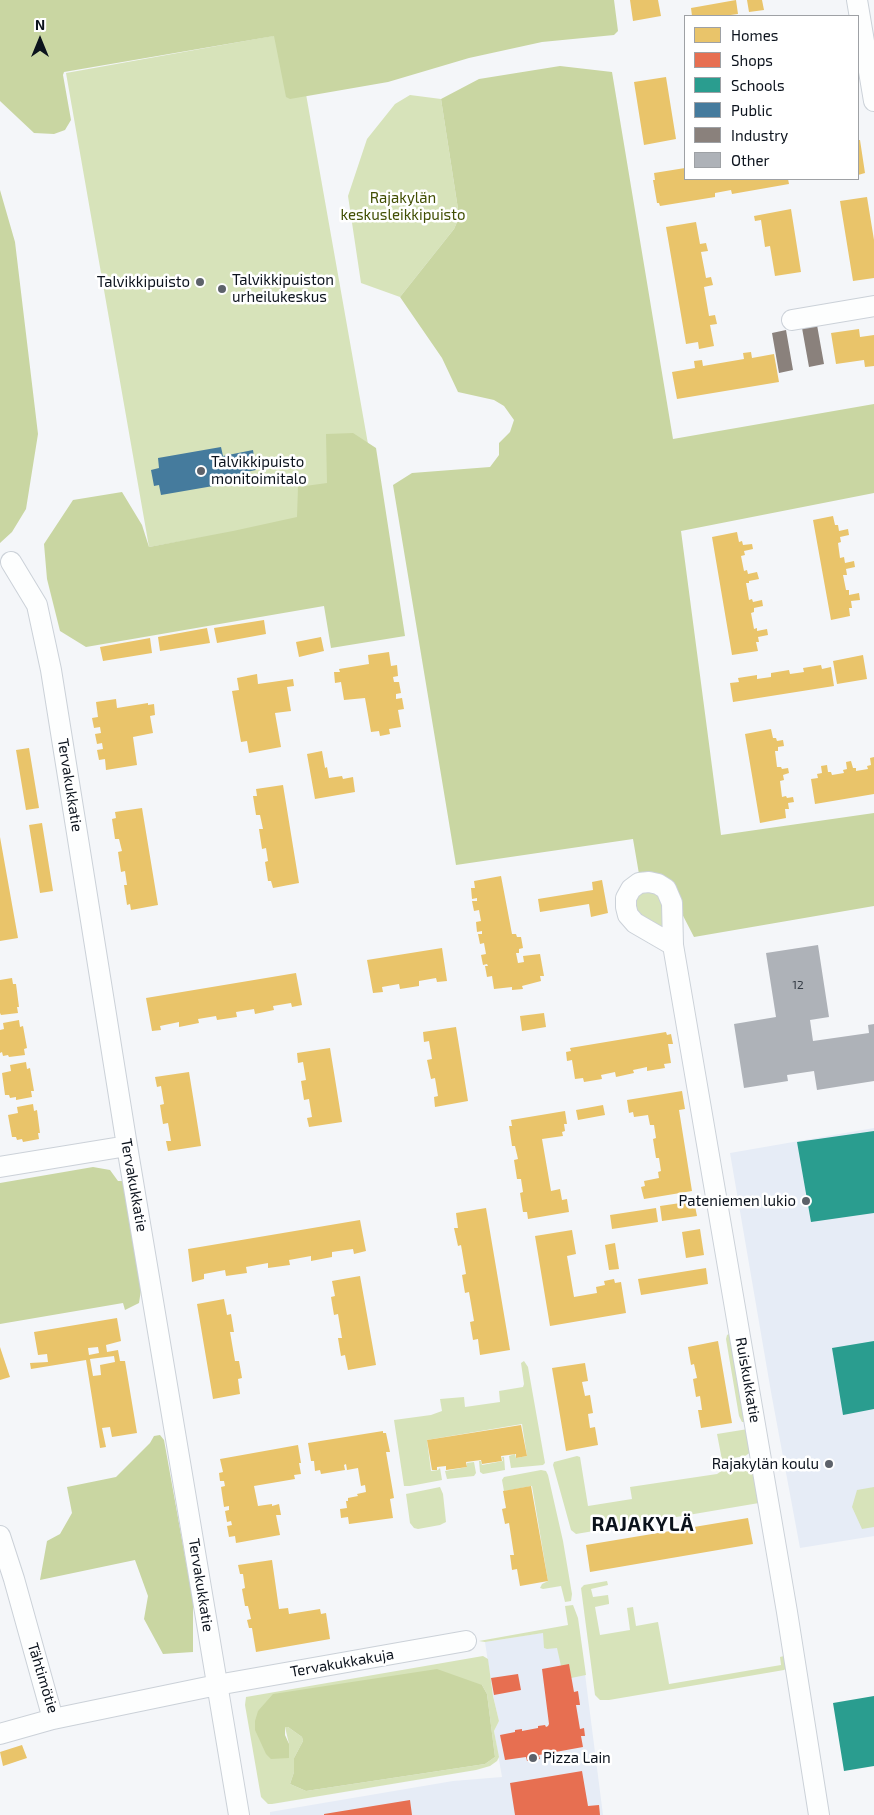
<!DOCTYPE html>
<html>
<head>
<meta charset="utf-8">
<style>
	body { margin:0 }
	#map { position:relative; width:874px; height:1815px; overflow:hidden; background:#f4f6f9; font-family:"Exo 2",sans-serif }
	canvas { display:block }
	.legend { position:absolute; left:684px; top:15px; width:175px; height:165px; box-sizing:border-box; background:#fff; border:1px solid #9ea1a5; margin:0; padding:6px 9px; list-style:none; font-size:15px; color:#0c131d }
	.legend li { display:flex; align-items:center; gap:10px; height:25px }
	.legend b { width:25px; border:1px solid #9ea1a5 }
	.north { position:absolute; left:15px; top:15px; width:50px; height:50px; -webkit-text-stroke:4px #fff; paint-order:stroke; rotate:0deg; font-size:14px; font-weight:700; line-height:20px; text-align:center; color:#0c131d }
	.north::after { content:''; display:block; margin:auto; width:18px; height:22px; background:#0c131d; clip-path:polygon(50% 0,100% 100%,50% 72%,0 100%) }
</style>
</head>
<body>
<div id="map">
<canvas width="874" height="1815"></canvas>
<ul class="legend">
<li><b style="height:14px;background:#e9c46a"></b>Homes</li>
<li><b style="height:14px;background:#e76f51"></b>Shops</li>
<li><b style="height:14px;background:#2a9d8f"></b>Schools</li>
<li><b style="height:14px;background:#457b9d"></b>Public</li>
<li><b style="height:14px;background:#8a817c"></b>Industry</li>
<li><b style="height:14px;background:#aeb2b8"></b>Other</li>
</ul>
<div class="north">N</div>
</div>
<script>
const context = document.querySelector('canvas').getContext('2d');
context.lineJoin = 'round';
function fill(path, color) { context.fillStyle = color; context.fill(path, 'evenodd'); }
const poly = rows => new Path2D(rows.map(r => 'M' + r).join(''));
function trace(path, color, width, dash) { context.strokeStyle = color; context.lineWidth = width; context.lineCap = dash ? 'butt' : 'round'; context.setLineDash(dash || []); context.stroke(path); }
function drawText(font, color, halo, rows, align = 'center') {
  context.font = font + ' "Exo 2",sans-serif'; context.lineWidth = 5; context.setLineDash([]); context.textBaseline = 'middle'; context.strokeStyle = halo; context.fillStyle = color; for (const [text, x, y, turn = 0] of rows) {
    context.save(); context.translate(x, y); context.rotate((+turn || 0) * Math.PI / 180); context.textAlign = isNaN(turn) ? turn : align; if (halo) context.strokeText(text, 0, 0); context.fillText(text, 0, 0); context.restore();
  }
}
const built = poly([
	[874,1128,874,1536,800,1548,771,1392,730,1153],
	[579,1627,603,1815,270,1815,270,1812,453,1781,502,1777,494,1731,499,1721,493,1696,485,1642]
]);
const green = poly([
	[295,32,379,506,149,547,66,73],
	[410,95,441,99,458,209,458,220,454,229,400,297,361,283,348,196,367,139,395,104],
	[641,891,656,893,663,901,665,929,639,915,634,903],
	[729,1334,745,1422,742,1422,739,1416,726,1339,727,1335],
	[524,1361,528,1367,545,1463,543,1465,511,1468,509,1456,515,1454,516,1458,527,1456,522,1424,427,1440,431,1471,438,1470,440,1468,442,1480,410,1486,404,1486,394,1420,431,1415,442,1411,440,1399,464,1397,465,1407,500,1402,499,1391,523,1387,524,1384,521,1363],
	[748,1429,751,1452,745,1456,722,1460,717,1434],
	[577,1456,580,1457,588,1506,632,1499,630,1487,717,1474,723,1470,749,1465,754,1467,759,1503,576,1534,571,1530,553,1465,554,1462],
	[502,1457,504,1457,505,1470,483,1474,480,1472,479,1461,481,1461,482,1465,503,1461],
	[474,1462,476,1473,474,1476,447,1479,445,1471,467,1467,467,1463],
	[541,1470,546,1471,548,1475,563,1541,572,1594,571,1601,565,1602,561,1586,543,1589,540,1588,542,1584,548,1581,532,1486,504,1491,502,1480,504,1477],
	[440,1487,443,1494,446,1522,440,1525,418,1529,414,1528,410,1523,406,1494],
	[874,1487,874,1527,862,1529,852,1507,857,1490],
	[607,1581,608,1585,591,1589,593,1597,608,1595,609,1602,609,1604,595,1607,600,1635,630,1630,627,1608,633,1607,636,1626,658,1622,669,1684,781,1665,780,1657,784,1656,787,1668,784,1670,609,1700,600,1700,595,1695,581,1588,584,1585],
	[573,1605,578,1618,586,1675,571,1678,561,1666,557,1648,547,1649,544,1648,543,1633,485,1642,479,1641,568,1625,565,1606],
	[483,1656,488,1659,493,1696,499,1721,494,1731,499,1757,497,1761,490,1766,476,1770,272,1804,268,1804,261,1797,245,1705,246,1697],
	[482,1685,487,1694,495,1757,485,1764,306,1791,290,1784,294,1772,294,1758,303,1741,302,1737,288,1727,285,1727,289,1744,258,1711]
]);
const forest = poly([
	[0,0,614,0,618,31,614,35,542,42,469,58,388,82,290,99,286,97,274,36,64,72,63,75,71,120,65,130,54,134,34,133,0,101],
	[560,66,612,72,673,439,874,404,874,493,681,531,721,835,874,813,874,906,694,937,679,908,639,874,633,839,456,865,393,485,412,473,490,467,499,455,499,443,510,432,514,420,504,406,494,400,458,392,442,358,400,297,454,229,458,220,458,209,441,99,479,79],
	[0,190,15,242,38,434,26,509,12,532,0,543],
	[353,433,376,448,405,636,331,648,324,606,86,647,60,631,47,579,44,544,73,500,122,492,142,525,149,547,233,531,297,517,298,487,327,483,326,434],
	[93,1167,110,1170,118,1181,124,1181,141,1290,139,1303,125,1310,123,1303,0,1324,0,1183],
	[160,1435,164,1440,193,1601,193,1652,163,1654,144,1619,148,1596,135,1560,40,1580,47,1541,60,1534,72,1513,67,1487,116,1477,150,1443,154,1436],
	[437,1669,482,1685,487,1694,495,1757,485,1764,306,1791,290,1784,294,1772,294,1758,303,1741,302,1737,288,1727,285,1727,285,1735,289,1744,289,1758,271,1759,266,1754,255,1730,255,1721,258,1711,273,1694]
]);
const homes = poly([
	[630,0,658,0,661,16,633,21],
	[736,0,738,14,723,16,692,16,691,8],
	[747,0,762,0,764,10,749,12],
	[666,77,676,139,644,145,634,82],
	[858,140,860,140,865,173,858,175],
	[685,168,685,179,788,179,789,184,732,194,731,190,715,193,715,197,660,206,659,203,657,203,653,180,655,180,654,173],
	[867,197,874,240,874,278,853,281,840,201],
	[791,209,801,272,775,276,770,246,765,247,761,220,755,221,754,216],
	[696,222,700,244,706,243,708,251,701,252,706,278,711,277,713,285,704,287,709,316,715,315,717,324,710,325,714,346,699,349,698,342,686,344,666,227],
	[859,329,860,337,874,335,874,366,865,367,864,360,836,364,831,333],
	[751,352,752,358,774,354,779,382,677,399,672,372,695,368,694,361,702,360,703,366,744,359,743,353],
	[833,516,835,525,838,525,839,531,848,529,849,535,840,537,841,542,838,543,840,558,844,557,845,563,854,561,855,567,846,569,847,575,843,575,846,590,849,590,849,595,859,593,860,600,851,601,852,608,849,608,850,616,831,620,813,520],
	[737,532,739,542,742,541,743,545,752,544,753,549,744,551,745,555,741,556,744,571,747,570,748,574,757,572,759,579,749,581,749,583,746,583,749,600,752,599,753,602,762,600,763,606,754,608,754,612,751,613,754,629,757,628,757,631,767,629,768,635,758,637,759,642,756,642,758,651,732,655,712,537],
	[264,620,266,634,217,643,214,628],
	[207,628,210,643,160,651,158,637],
	[321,637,324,651,299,657,296,642],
	[150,638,152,653,103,661,100,647],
	[389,652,391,666,397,665,398,676,393,677,394,682,399,682,401,693,396,694,396,699,402,698,404,709,398,710,401,727,389,729,390,734,380,736,379,731,371,732,365,698,344,700,341,682,335,683,334,672,340,672,339,669,369,664,368,655],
	[863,655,867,679,837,684,833,661],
	[821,665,822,669,831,667,834,686,733,702,730,683,739,682,738,678,757,675,757,679,771,677,771,673,789,670,790,674,804,672,803,668],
	[257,674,258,684,293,679,294,686,287,687,291,711,275,713,281,747,249,753,247,741,241,742,232,691,239,690,237,678],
	[116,699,117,708,148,703,148,705,154,704,155,715,150,716,153,733,133,737,137,765,106,770,105,759,99,760,97,750,103,749,102,743,97,744,95,734,101,733,100,727,94,728,92,718,98,717,96,702],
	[771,729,773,738,776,738,777,741,783,740,784,746,778,747,778,751,775,751,777,767,781,767,782,769,788,768,789,773,783,775,784,780,780,781,782,797,786,796,787,798,793,797,794,802,788,803,789,809,785,809,786,818,760,823,745,734],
	[29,748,39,808,26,810,16,750],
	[322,751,325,768,327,767,329,778,342,776,343,779,353,777,355,792,315,799,307,754],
	[874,757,874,794,815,804,811,779,818,778,817,774,822,773,821,766,827,765,828,772,831,772,832,775,844,773,843,770,847,769,846,762,851,761,853,768,856,768,856,771,868,769,867,766,871,765,870,758],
	[283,785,299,883,273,888,271,881,268,881,265,862,268,861,266,848,262,849,259,829,263,829,260,815,256,815,253,796,257,796,256,789],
	[142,808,158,905,131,910,130,904,127,905,124,885,127,885,125,871,121,872,118,852,122,851,119,839,115,839,112,819,116,818,115,812],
	[42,823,53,891,40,893,29,825],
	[0,837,18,938,0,941],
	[501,876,512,934,516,934,517,937,521,937,523,948,519,949,519,953,516,953,518,963,524,962,523,956,540,954,544,976,540,976,541,981,522,986,523,989,512,990,512,987,494,989,492,976,487,977,485,966,488,966,487,964,483,965,481,955,486,954,484,943,480,944,478,934,482,934,482,931,477,932,476,922,481,921,479,910,474,911,472,901,477,901,477,898,472,899,471,888,475,888,474,881],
	[602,880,608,913,591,917,589,904,540,912,538,899,593,890,592,882],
	[442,948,447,981,437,982,436,978,419,981,419,986,400,989,399,984,382,987,383,992,373,993,367,960],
	[296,973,302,1005,292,1007,291,1003,273,1006,274,1010,255,1014,254,1009,236,1012,237,1017,217,1020,216,1016,198,1019,199,1023,179,1027,179,1022,160,1026,161,1030,152,1031,146,998],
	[12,978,13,984,16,984,19,1007,17,1007,18,1013,1,1015,0,1013,0,980],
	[544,1013,546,1027,522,1031,520,1016],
	[19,1020,20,1027,23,1026,27,1048,24,1049,25,1055,9,1057,8,1055,3,1056,2,1052,0,1053,0,1030,4,1029,3,1023],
	[456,1027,468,1101,435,1107,434,1097,438,1096,435,1078,431,1079,427,1060,432,1059,429,1041,424,1042,423,1032],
	[666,1032,667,1035,671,1034,673,1044,668,1044,671,1063,664,1064,665,1068,647,1071,647,1067,633,1070,634,1073,616,1077,615,1072,601,1075,602,1079,584,1082,583,1078,575,1079,572,1060,567,1061,566,1052,571,1051,570,1048],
	[330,1048,342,1122,309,1127,307,1118,312,1117,309,1099,304,1100,301,1081,306,1080,303,1062,298,1063,297,1053],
	[26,1062,27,1069,30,1068,34,1091,31,1091,32,1097,16,1100,16,1097,10,1098,9,1095,5,1095,2,1073,11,1071,10,1065],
	[189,1072,201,1146,168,1151,166,1141,171,1141,168,1123,163,1124,160,1105,164,1104,161,1086,157,1087,155,1077],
	[682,1091,685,1109,679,1110,692,1191,644,1199,641,1187,645,1186,644,1181,659,1178,658,1172,661,1171,659,1158,656,1158,653,1139,656,1138,654,1125,650,1125,648,1115,634,1117,633,1112,629,1113,627,1100],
	[33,1104,34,1111,37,1110,40,1133,38,1133,39,1139,23,1142,22,1139,17,1140,16,1137,12,1137,8,1115,18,1113,17,1107],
	[603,1105,605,1115,578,1120,576,1110],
	[565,1111,567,1124,564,1124,565,1131,562,1132,563,1136,542,1139,551,1191,560,1189,562,1200,567,1199,569,1212,528,1219,527,1212,523,1212,520,1193,523,1192,521,1179,517,1179,514,1160,518,1159,515,1146,512,1146,509,1126,512,1126,511,1120],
	[694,1201,697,1216,662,1221,660,1206],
	[486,1208,510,1350,480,1355,478,1339,473,1340,470,1322,474,1321,469,1292,465,1293,462,1275,466,1274,461,1245,458,1246,454,1228,458,1228,456,1213],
	[656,1208,658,1222,612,1229,610,1215],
	[360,1220,366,1251,354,1254,353,1249,332,1252,332,1257,311,1261,311,1256,289,1260,290,1265,268,1268,268,1263,246,1267,247,1273,226,1276,225,1270,204,1274,204,1279,192,1282,188,1249],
	[700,1229,704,1255,686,1258,682,1232],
	[572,1230,576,1254,567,1256,574,1297,597,1293,596,1287,605,1285,604,1281,614,1279,615,1283,621,1282,626,1313,550,1326,535,1236],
	[615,1243,619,1269,609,1270,605,1245],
	[706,1268,708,1284,641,1295,638,1279],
	[360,1276,376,1365,348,1370,345,1355,341,1356,338,1338,342,1338,338,1314,334,1315,331,1297,335,1296,332,1281],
	[224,1299,227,1315,231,1314,234,1332,230,1332,235,1361,239,1361,242,1378,238,1379,240,1394,213,1399,197,1304],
	[117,1318,121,1341,106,1345,107,1352,118,1350,120,1361,125,1361,137,1433,112,1437,110,1427,102,1428,106,1447,100,1448,86,1360,31,1369,30,1363,48,1362,47,1354,38,1355,34,1332],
	[98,1347,99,1353,89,1355,88,1348],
	[114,1356,115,1362,100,1365,101,1375,93,1376,90,1359],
	[718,1341,732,1423,701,1428,698,1410,702,1410,700,1396,696,1397,693,1379,697,1378,694,1364,691,1365,688,1347],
	[0,1347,10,1377,0,1380],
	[585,1363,588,1381,582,1382,585,1396,590,1395,593,1413,588,1414,590,1428,595,1427,598,1445,566,1451,552,1368],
	[521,1425,527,1456,516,1458,516,1454,501,1456,502,1461,482,1464,481,1460,466,1462,467,1467,446,1470,446,1466,437,1467,437,1470,432,1470,427,1440],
	[383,1431,383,1433,386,1433,390,1452,386,1452,394,1498,390,1499,393,1518,349,1524,348,1517,341,1518,340,1509,347,1508,346,1501,348,1501,348,1498,358,1496,357,1494,366,1492,365,1485,361,1486,358,1468,347,1470,346,1464,344,1465,345,1470,321,1474,320,1470,315,1471,314,1461,311,1461,308,1443],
	[298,1445,301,1463,299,1463,301,1474,294,1475,295,1479,254,1486,258,1506,272,1504,272,1506,279,1504,281,1515,276,1515,280,1535,236,1543,235,1536,229,1537,227,1526,232,1525,231,1521,227,1522,225,1511,229,1510,229,1506,224,1507,221,1487,225,1486,224,1481,220,1481,219,1473,223,1472,220,1459],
	[531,1486,548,1581,520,1586,517,1569,512,1570,510,1555,514,1555,509,1523,505,1524,502,1509,506,1508,503,1491],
	[748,1518,753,1544,590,1572,586,1545],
	[272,1560,279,1609,288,1608,289,1614,320,1609,321,1614,326,1613,330,1639,256,1652,252,1628,249,1628,247,1620,251,1619,248,1606,245,1606,242,1589,245,1588,243,1574,240,1574,238,1565],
	[22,1745,27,1758,3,1766,0,1752]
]);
const shops = poly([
	[569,1664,574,1692,578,1691,580,1705,576,1705,580,1729,584,1728,585,1736,581,1736,583,1747,539,1755,540,1759,527,1761,526,1757,505,1760,500,1735,515,1732,515,1730,522,1729,522,1731,538,1728,538,1726,545,1725,546,1727,548,1726,549,1724,542,1669],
	[518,1674,521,1690,494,1695,491,1678],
	[582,1771,588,1806,599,1805,600,1815,515,1815,510,1783],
	[410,1800,412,1815,324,1815,324,1814]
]);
const schools = poly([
	[874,1131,874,1213,811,1222,797,1142],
	[874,1341,874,1409,843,1415,832,1348],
	[874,1696,874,1766,844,1771,833,1703]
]);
const public = poly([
	[221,447,223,456,253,450,256,470,246,472,248,480,161,495,159,485,154,486,151,470,159,468,158,458]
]);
const industry = poly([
	[817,325,824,364,809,367,802,328],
	[786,330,793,370,779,373,772,333]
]);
const building = poly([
	[818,945,829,1017,810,1020,813,1041,869,1033,868,1025,874,1024,874,1081,817,1090,814,1071,787,1075,788,1081,744,1088,734,1024,776,1017,766,953]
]);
const minor = poly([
	[857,0,874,101],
	[792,320,874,306],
	[11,562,37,605,51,670,127,1146,239,1815],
	[673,945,635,923,628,915,626,907,626,898,631,889,639,883,649,882,658,884,666,889,672,903,673,945,787,1612,819,1815],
	[0,1167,127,1146],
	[0,1536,14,1579,53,1719,217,1685,466,1641],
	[0,1734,53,1719]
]);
const markers = [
	[200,282,5,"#5d626a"],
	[222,289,5,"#5d626a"],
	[201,471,5,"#5d626a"],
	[806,1201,5,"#5d626a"],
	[829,1464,5,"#5d626a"],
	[533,1758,5,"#5d626a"]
];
const numberNames = [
	["12",798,985]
];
const parkNames = [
	["Rajakylän",403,198],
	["keskusleikkipuisto",403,215]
];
const poiNames = [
	["Talvikkipuiston",232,280],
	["urheilukeskus",232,297],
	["Talvikkipuisto",190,282,"right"],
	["Talvikkipuisto",211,462],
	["monitoimitalo",211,479],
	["Pateniemen lukio",796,1201,"right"],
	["Rajakylän koulu",819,1464,"right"],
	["Pizza Lain",543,1758]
];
const streetNames = [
	["Tervakukkatie",70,785,81],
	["Tervakukkatie",134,1185,80],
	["Ruiskukkatie",748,1380,80],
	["Tervakukkatie",201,1585,81],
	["Tervakukkakuja",342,1663,-10],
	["Tähtimötie",43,1678,73]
];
const districtNames = [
	["RAJAKYLÄ",643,1524]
];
fill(built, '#e6ecf6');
fill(green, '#d7e3ba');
fill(forest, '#c9d6a2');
fill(homes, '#e9c46a');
fill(shops, '#e76f51');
fill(schools, '#2a9d8f');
fill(public, '#457b9d');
fill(industry, '#8a817c');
fill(building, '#aeb2b8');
trace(minor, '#cbd1d8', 22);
trace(minor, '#fdfefe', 20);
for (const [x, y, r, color] of markers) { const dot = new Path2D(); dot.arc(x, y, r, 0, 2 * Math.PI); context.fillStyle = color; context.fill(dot); trace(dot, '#fff', 2); }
drawText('12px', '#343b44', null, numberNames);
drawText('15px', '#424f04', '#fff', parkNames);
drawText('15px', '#0c131d', '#fff', poiNames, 'left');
drawText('15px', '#0c131d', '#fff', streetNames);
context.letterSpacing = '1px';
drawText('bold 20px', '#0c131d', '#fff', districtNames);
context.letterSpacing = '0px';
</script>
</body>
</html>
